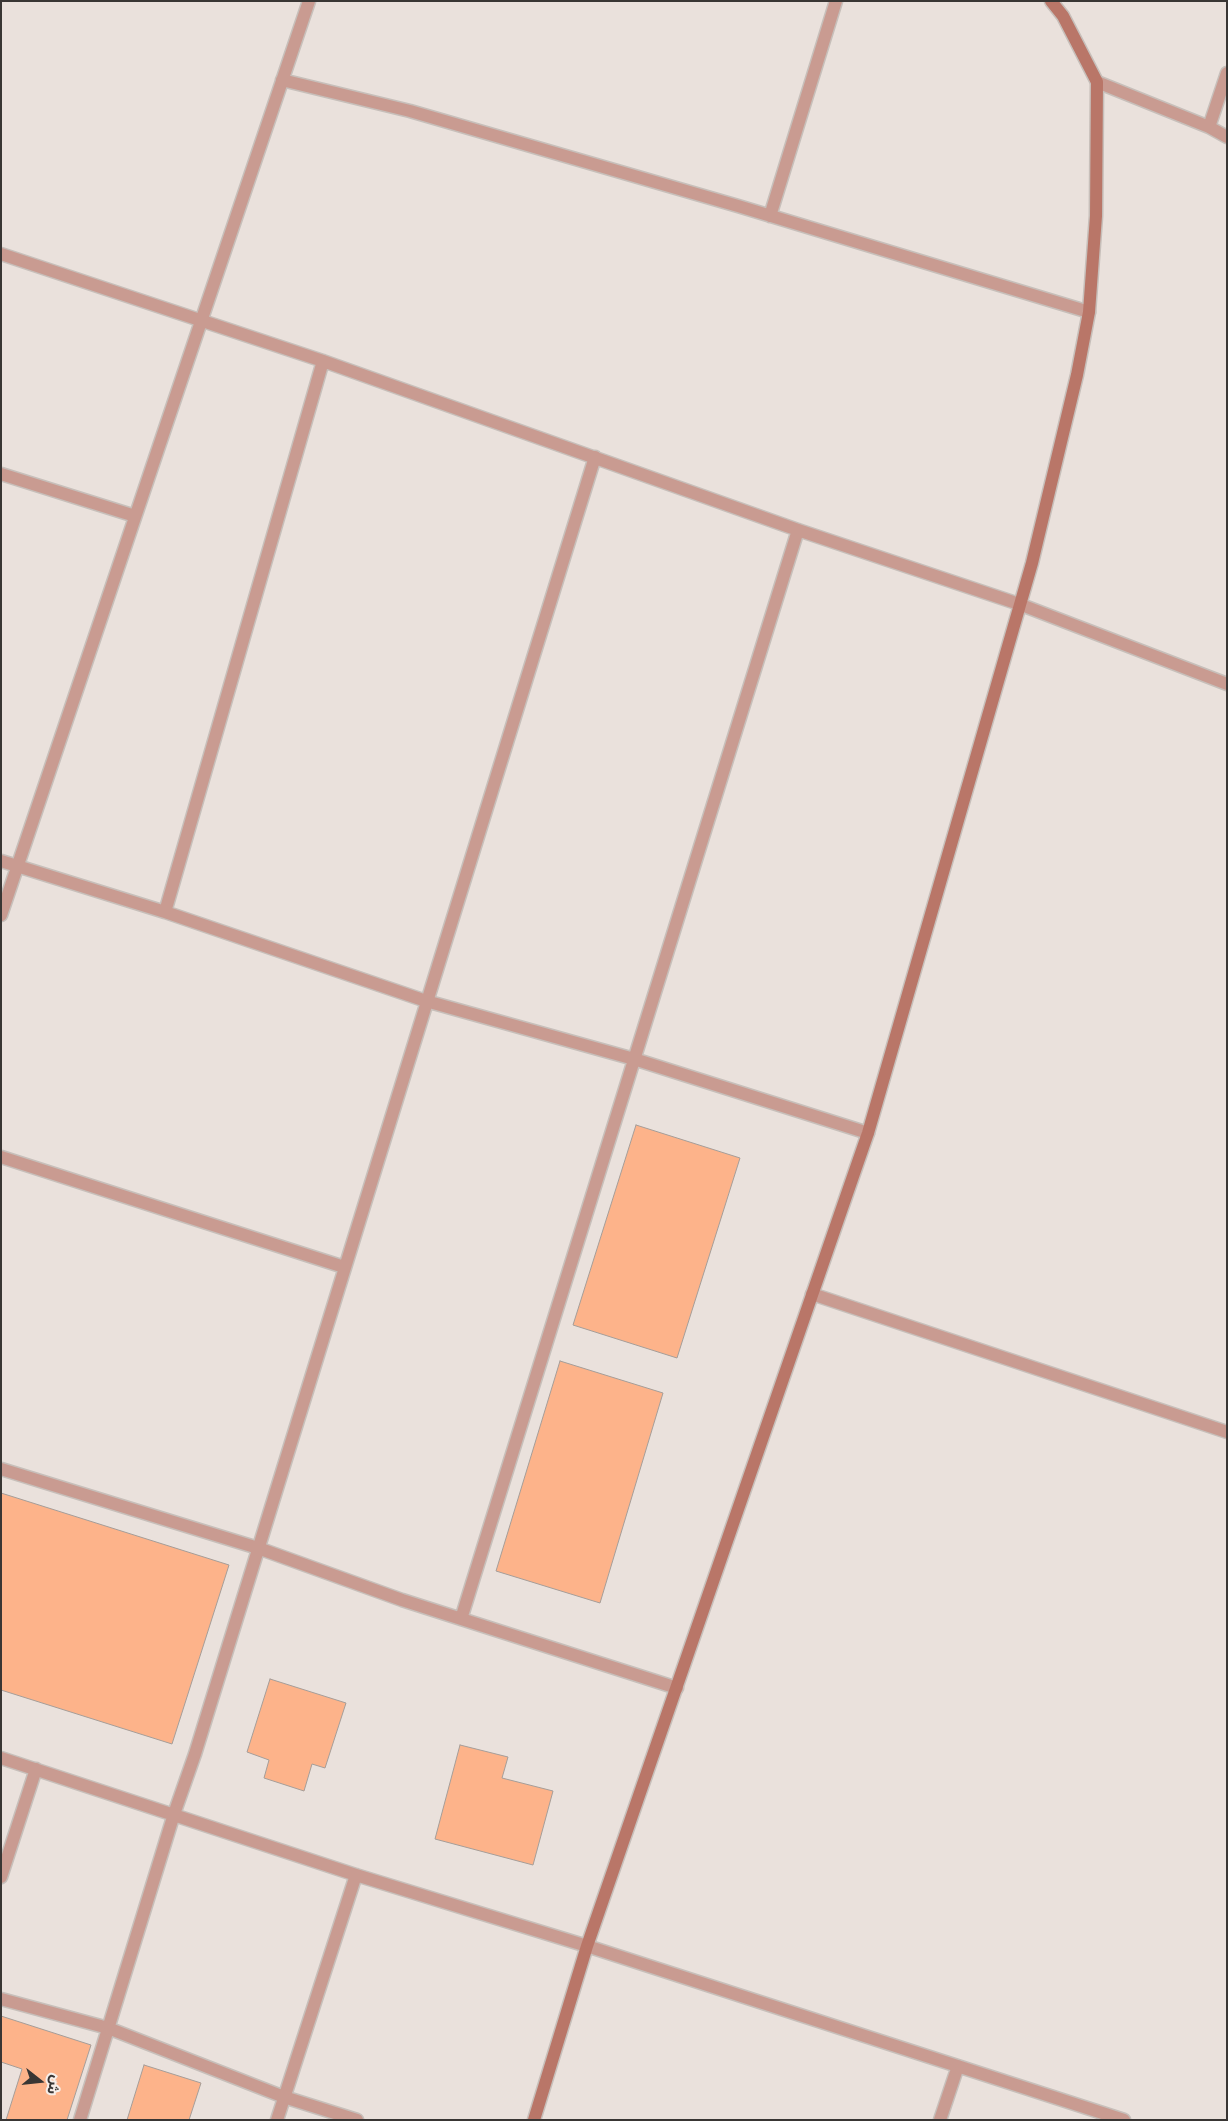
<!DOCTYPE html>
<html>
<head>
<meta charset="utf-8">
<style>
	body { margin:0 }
	#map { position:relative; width:1228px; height:2121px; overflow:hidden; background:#eae1dc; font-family:"Archivo Narrow","Noto Sans Arabic",sans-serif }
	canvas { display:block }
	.frame { position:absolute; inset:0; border:2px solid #393634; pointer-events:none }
	.north { position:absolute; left:15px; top:2056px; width:50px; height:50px; -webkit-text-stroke:4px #f7eee9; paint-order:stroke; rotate:106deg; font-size:14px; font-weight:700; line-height:20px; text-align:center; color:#393634 }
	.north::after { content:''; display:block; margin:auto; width:18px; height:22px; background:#393634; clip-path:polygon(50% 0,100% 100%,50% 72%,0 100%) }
</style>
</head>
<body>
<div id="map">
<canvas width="1228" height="2121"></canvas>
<div class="frame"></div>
<div class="north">ش</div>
</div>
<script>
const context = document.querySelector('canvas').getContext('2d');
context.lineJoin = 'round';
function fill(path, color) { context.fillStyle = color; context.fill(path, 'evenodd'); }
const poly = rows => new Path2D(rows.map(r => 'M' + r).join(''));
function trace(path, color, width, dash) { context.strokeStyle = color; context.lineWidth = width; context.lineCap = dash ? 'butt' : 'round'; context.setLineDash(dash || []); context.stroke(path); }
const building = poly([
	[636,1125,740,1158,677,1358,573,1325,636,1125],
	[560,1361,663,1393,600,1603,496,1571,560,1361],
	[1,1493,229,1565,172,1744,1,1690,1,1493],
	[270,1679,346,1703,325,1768,312,1764,304,1791,264,1778,269,1760,247,1752,270,1679],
	[460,1745,508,1757,502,1778,553,1791,533,1865,435,1839,460,1745],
	[1,2016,91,2045,67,2120,6,2120,22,2069,1,2062,1,2016],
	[144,2065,201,2083,189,2120,127,2120,144,2065]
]);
const street = poly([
	[282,80,410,111,738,206,1089,312],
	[1097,82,1209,127,1227,137],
	[1209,127,1227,73],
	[770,216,836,1],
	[1,254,323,361,798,530,1019,604,1227,684],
	[1,474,135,516],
	[1,861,165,912,426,1001,634,1059,868,1133],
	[165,912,323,361],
	[1,915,309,1],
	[1,1157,344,1267],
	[812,1294,1227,1432],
	[1,1469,258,1548,402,1600,677,1688],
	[461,1619,798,530],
	[1,1758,356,1875,587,1946,1124,2120],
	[1,1877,36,1769],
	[1,1999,108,2028,284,2097,357,2120],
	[80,2120,174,1814,195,1754,595,457],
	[277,2120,356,1875],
	[940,2120,958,2066]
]);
const secondary = poly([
	[534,2120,587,1946,868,1133,1032,563,1077,375,1089,312,1096,216,1097,82,1063,16,1051,1]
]);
fill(building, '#fdb38a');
trace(building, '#a59d98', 1);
trace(street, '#c7bfba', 15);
trace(secondary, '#c7bfba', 15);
trace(street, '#c99b91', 12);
trace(secondary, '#b97668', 12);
</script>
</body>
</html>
